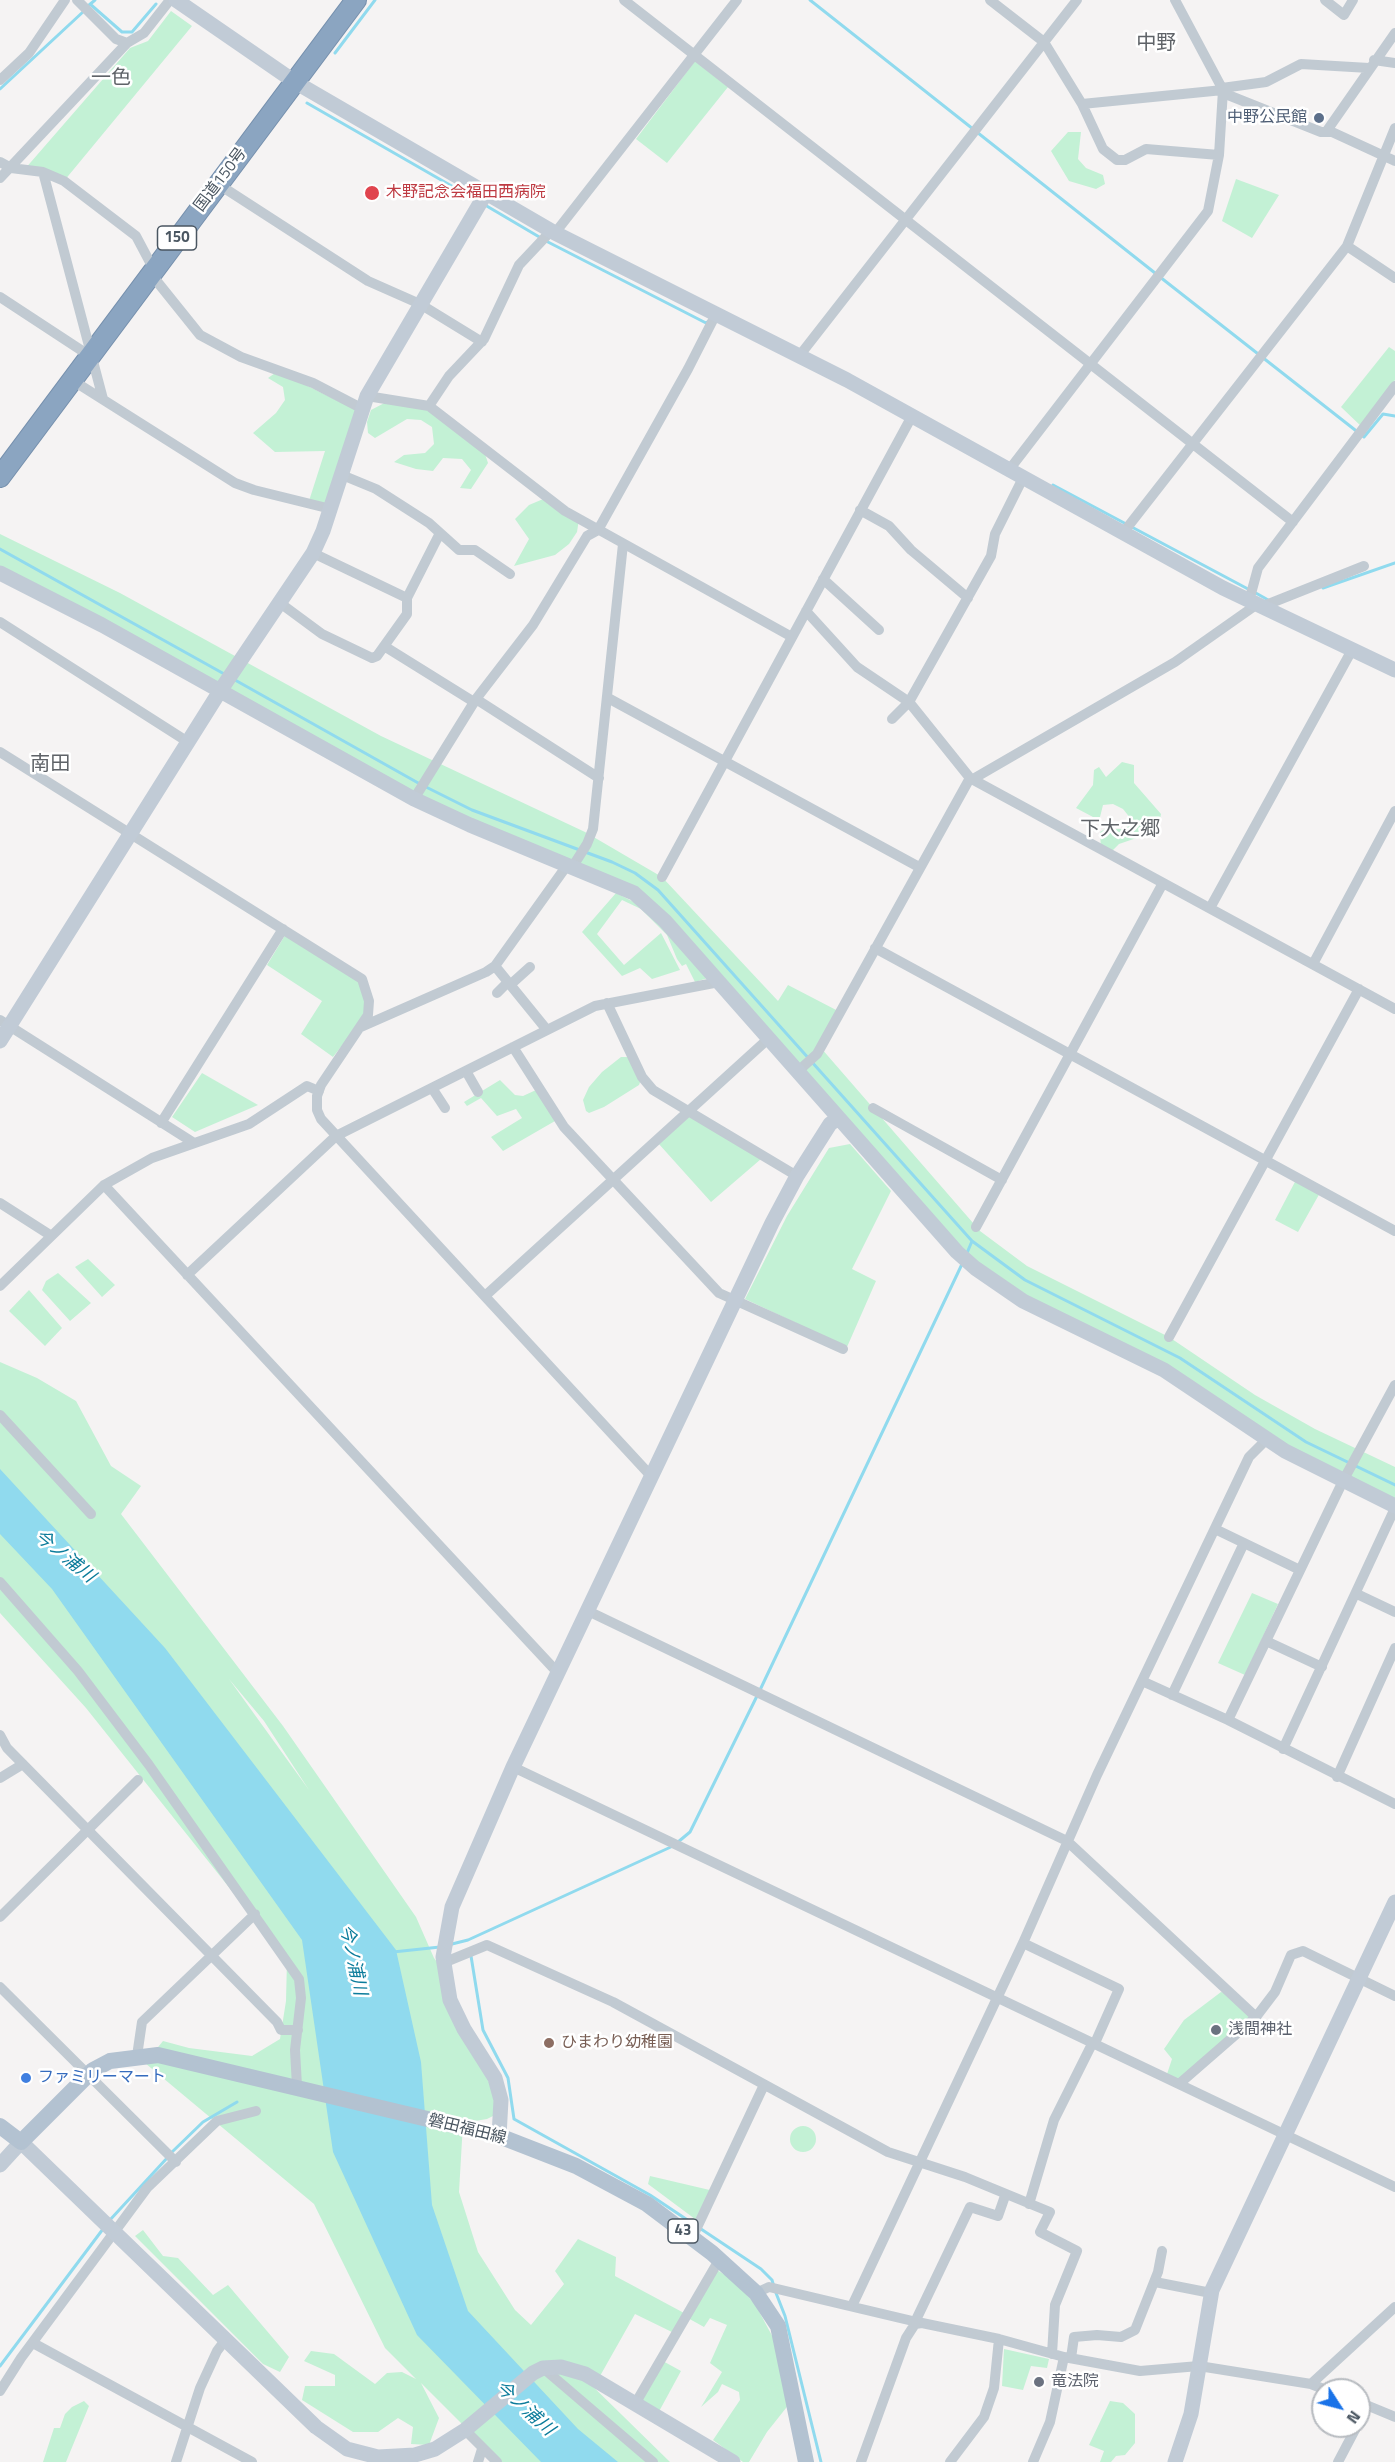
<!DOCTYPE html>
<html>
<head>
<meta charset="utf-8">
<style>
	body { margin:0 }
	#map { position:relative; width:1395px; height:2462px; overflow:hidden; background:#f5f3f3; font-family:"Titillium Web",sans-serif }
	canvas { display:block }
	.north { position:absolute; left:1311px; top:2378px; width:60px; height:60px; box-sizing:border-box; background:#fff; border:2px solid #b7bbc0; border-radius:50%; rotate:126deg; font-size:16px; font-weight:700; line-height:24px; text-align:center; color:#4a5661 }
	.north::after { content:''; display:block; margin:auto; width:21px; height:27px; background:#1a73e8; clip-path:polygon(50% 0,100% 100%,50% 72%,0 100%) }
</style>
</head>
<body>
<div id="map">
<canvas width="1395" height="2462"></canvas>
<div class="north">N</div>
</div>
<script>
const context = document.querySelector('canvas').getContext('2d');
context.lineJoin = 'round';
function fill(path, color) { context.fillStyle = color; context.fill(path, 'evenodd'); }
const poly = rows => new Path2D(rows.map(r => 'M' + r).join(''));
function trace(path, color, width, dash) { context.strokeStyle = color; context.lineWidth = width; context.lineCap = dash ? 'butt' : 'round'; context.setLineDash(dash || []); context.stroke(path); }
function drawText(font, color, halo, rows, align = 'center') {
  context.font = font + ' "Titillium Web","Noto Sans JP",sans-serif'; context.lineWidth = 5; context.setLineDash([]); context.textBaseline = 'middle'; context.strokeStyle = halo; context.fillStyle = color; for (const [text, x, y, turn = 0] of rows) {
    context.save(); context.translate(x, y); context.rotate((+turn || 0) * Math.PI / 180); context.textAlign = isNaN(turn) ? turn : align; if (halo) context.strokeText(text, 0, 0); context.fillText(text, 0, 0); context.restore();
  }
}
const green = poly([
	[171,11,192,26,64,181,24,170,130,48,148,41],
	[695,61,728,87,667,163,636,139],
	[1068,132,1081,132,1078,159,1086,168,1103,175,1105,184,1096,189,1069,181,1051,151],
	[1236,179,1279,195,1252,238,1222,221],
	[1389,347,1395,351,1395,380,1363,428,1341,407],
	[278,371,362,413,331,509,308,504,325,451,275,452,253,433,276,413,285,400,283,387,268,378],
	[392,399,429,406,483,448,488,463,471,489,460,488,471,470,462,459,443,458,433,471,416,469,394,462,404,455,425,453,434,444,432,427,421,420,407,419,375,438,368,433,367,422,371,410],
	[548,497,579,519,577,532,569,544,555,555,514,566,529,539,515,519,529,505],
	[0,534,120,593,381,736,585,832,662,877,778,1001,788,985,840,1012,821,1048,980,1231,1027,1266,1169,1337,1255,1395,1315,1429,1395,1467,1395,1506,1340,1479,1167,1366,992,1281,708,978,695,982,686,964,682,966,677,959,667,935,641,909,622,900,597,934,624,965,661,933,680,970,652,979,640,968,622,976,582,932,616,893,642,906,629,890,442,808,0,571],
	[1122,762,1134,765,1134,783,1161,814,1159,824,1151,833,1119,844,1110,853,1101,849,1100,832,1105,829,1124,829,1130,825,1131,819,1123,809,1113,804,1103,805,1100,817,1093,817,1076,808,1093,785,1094,770,1099,767,1106,777],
	[287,932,362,979,368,1007,359,1024,333,1057,301,1034,322,1001,267,965],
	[621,1057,629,1057,642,1077,639,1085,604,1107,589,1113,586,1111,583,1100,589,1087,602,1072],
	[202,1073,258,1105,195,1132,172,1117],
	[500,1080,515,1095,523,1096,536,1090,555,1121,503,1151,491,1137,522,1118,516,1109,497,1116,481,1098,467,1106,464,1102],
	[689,1111,761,1159,711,1202,658,1143],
	[850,1144,891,1191,852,1269,876,1281,847,1347,745,1299,787,1216,829,1148],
	[1297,1178,1321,1191,1298,1232,1275,1220],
	[88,1259,115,1285,102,1297,75,1267],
	[58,1273,91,1303,70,1321,42,1290,46,1281],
	[29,1290,62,1328,45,1346,9,1311],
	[0,1362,37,1378,76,1401,111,1466,141,1486,121,1514,283,1726,416,1917,434,1958,445,1973,501,2112,487,2119,463,2123,459,2192,478,2252,515,2310,531,2325,564,2284,555,2271,578,2239,616,2257,615,2276,684,2313,676,2334,635,2314,600,2376,575,2369,670,2462,500,2462,421,2383,439,2418,429,2445,411,2444,413,2427,398,2418,378,2432,353,2432,302,2400,305,2386,335,2386,335,2375,304,2361,311,2351,334,2354,375,2384,387,2373,402,2372,416,2379,385,2348,314,2204,145,2063,163,2041,189,2048,252,2056,280,2039,286,2001,287,1960,86,1708,0,1613],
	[229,1679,264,1721,309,1790],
	[1252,1593,1278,1604,1245,1675,1218,1663],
	[1221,1992,1233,1995,1256,2017,1183,2081,1167,2074,1172,2059,1164,2049,1184,2020],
	'790 2139a13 13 0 1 1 26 0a13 13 0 1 1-26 0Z',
	[650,2176,714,2191,699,2222,648,2184],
	[143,2230,163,2256,178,2258,213,2295,228,2285,289,2357,280,2372,263,2364,135,2236],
	[717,2270,733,2280,755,2304,776,2343,790,2403,767,2432,749,2462,743,2462,713,2440,740,2400,739,2392,722,2384,718,2392,701,2407,722,2372,710,2363,727,2325,710,2318,704,2327,686,2317],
	[1004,2349,1049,2359,1047,2368,1031,2366,1023,2390,1002,2386],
	[661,2360,681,2371,656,2417,636,2402],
	[84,2401,89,2406,66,2462,43,2462,54,2428,60,2428,65,2414,72,2407],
	[1110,2401,1123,2403,1135,2414,1135,2443,1125,2455,1116,2456,1111,2462,1100,2462,1104,2451,1089,2445]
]);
const water = poly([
	[0,1469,165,1648,396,1950,421,2062,432,2205,468,2311,578,2429,618,2462,541,2462,417,2335,333,2152,302,1940,52,1589,0,1534]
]);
const stream = poly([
	[810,0,1155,273],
	[90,4,122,32,132,32,156,4],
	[88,6,95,0],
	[335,53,375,0],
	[0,89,84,11],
	[307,103,476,200],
	[485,205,541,238],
	[546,241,706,323,709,321],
	[1160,277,1364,437,1383,414,1395,416],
	[1053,485,1248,589],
	[0,549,226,675],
	[1323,588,1395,563],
	[1254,592,1270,601],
	[235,680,420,784],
	[426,787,472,810,612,862,635,873,658,890,972,1241,1025,1280,1180,1358,1306,1442,1395,1485],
	[967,1253,972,1241],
	[760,1690,963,1262],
	[678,1842,690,1832,757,1696],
	[452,1944,468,1940,673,1846],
	[393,1952,440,1947],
	[471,1956,483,2030,508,2078,514,2119,650,2195,695,2225],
	[172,2152,203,2122,237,2102],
	[109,2221,168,2157],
	[701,2229,761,2269,772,2280,774,2287],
	[776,2293,785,2316,821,2462],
	[0,2366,103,2229]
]);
const street = poly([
	[77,0,116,39,127,43,144,33,170,0],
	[624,0,1293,522],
	[990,0,1044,42,1082,104,1223,90],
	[1325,0,1344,15,1353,0],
	[1374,60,1395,63],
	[0,80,29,53,65,0],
	[1222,88,1266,82,1301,64,1369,68],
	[1223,93,1321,132,1332,132,1395,161],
	[1082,104,1103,149,1117,160,1125,160,1146,149,1219,155],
	[1326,132,1395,33],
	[0,162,11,168,43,172,64,181,136,236,154,270],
	[43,172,103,399],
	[0,178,127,43],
	[218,184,368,281,420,304,482,342],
	[555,233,737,0],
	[1347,246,1395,278],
	[151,274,200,335,241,357,313,383,363,409],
	[0,297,90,356],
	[800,355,1077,0],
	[72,380,235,483,254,490,331,509],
	[367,396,429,406,449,376,484,339,519,265,551,231],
	[429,406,565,511,792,637],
	[1009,470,1208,211,1219,155,1223,90,1175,0],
	[342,475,376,489,429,523,459,550,475,550,510,574],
	[1023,478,995,534,991,556,909,702,970,778,1395,1009],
	[860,510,889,526,911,550,968,598],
	[1123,533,1347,246,1395,128],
	[313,553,407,598,440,533],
	[823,579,879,630],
	[1249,601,1258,568,1395,386],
	[280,603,322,634,372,658,377,656,407,614,407,598],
	[1261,607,1364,566],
	[806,611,857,667,909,702,892,719],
	[0,622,188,742],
	[384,646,474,702],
	[608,698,919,867],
	[476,699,599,778],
	[0,752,362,979,369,1001,368,1015,321,1085,317,1096,317,1110,321,1119,651,1476],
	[973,779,1175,662,1256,605],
	[414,799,476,699,533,625,587,536,598,530,688,369,716,314],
	[573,866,587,844,593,829,623,544],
	[662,877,912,416],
	[1210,908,1352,650],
	[875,948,1395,1231],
	[1313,964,1395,811],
	[495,966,547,1030],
	[510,985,530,967],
	[497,993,508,982],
	[607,1003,642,1077,653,1090,797,1176],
	[0,1020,194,1143],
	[361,1027,486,972,495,966,568,864],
	[513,1047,564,1127,719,1293,843,1349],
	[466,1071,478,1092],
	[797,1072,817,1054,970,778],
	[432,1088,445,1108],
	[873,1108,1002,1180],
	[161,1123,283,929],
	[104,1185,558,1673],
	[0,1203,50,1235],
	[976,1227,1163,883],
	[187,1275,336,1136,595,1006,719,982],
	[0,1286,104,1185,152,1158,249,1124,307,1086,319,1091],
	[485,1296,768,1039],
	[1169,1337,1359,989],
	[0,1415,91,1514],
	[1215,1529,1300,1570],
	[0,1582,78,1671,149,1765,299,1979,301,1998,295,2050,297,2086],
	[1357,1594,1395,1612],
	[588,1611,1067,1841,1256,2017,1275,1992,1291,1955,1303,1951,1395,1996],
	[1266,1641,1322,1667],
	[1142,1681,1228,1720,1395,1804],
	[1172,1695,1244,1543],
	[1228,1720,1343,1481,1395,1385],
	[0,1735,7,1748,277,2022,281,2030,298,2030],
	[1283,1749,1395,1508],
	[513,1767,1395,2187],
	[1337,1777,1395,1648],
	[0,1778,23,1764],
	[0,1917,138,1780],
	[1023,1943,1119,1989,1095,2043],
	[443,1963,487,1945,613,2002,888,2152,965,2177,1050,2212,1040,2232,1077,2251,1055,2305,1052,2354],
	[0,1987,176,2162],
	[137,2056,142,2022,255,1914],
	[1179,2084,1256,2017],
	[1029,2204,1054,2120,1093,2042],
	[692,2238,764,2085],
	[1155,2282,1211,2293],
	[756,2293,769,2287,921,2323],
	[852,2306,1023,1943,1097,1775,1249,1457,1266,1440],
	[915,2322,970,2207,998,2216,1005,2196],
	[33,2343,252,2462],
	[1071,2358,1074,2337,1097,2335,1121,2337,1135,2330,1158,2272,1162,2251],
	[543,2368,653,2462],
	[1311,2384,1395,2307],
	[0,2391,21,2358,147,2188,217,2121,256,2111],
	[1359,2402,1395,2417],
	[635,2404,719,2260],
	[1359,2421,1367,2405],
	[465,2430,497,2462],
	[176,2462,200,2388,217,2351,226,2339],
	[478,2462,482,2449],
	[861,2462,906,2338,915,2324,922,2323,999,2339,1064,2357,1140,2371,1199,2366,1311,2384,1326,2390],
	[950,2462,984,2417,994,2388,999,2339],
	[1033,2462,1050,2422,1064,2357],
	[1338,2462,1357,2426]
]);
const secondary = poly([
	[176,0,295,82,555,233,847,380,1223,588,1395,670],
	[0,573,102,625,414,799,470,825,634,893,665,921,957,1252,975,1268,1023,1301,1164,1370,1285,1451,1395,1506],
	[0,1041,220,691,313,553,323,531,367,396,486,193],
	[499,2136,501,2100,495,2078,464,2029,450,2000,443,1957,452,1907,513,1767,772,1223,797,1176,830,1124,838,1118],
	[0,2165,21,2142,316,2427,347,2449,378,2457,415,2455,435,2449,465,2430,533,2373,543,2368,561,2367,585,2374,733,2462],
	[1175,2462,1191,2414,1212,2290,1395,1902]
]);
const primary = poly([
	[0,2126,21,2142,93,2070,110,2061,158,2055,499,2136,576,2166,647,2204,712,2253,756,2293,778,2326,806,2462]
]);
const highway = poly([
	[0,477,356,0]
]);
const markers = [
	[1319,118,6,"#5c6f8a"],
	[372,193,8,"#e0444e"],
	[1216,2030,6,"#6b7280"],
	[549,2043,6,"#8d6e63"],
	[26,2078,6,"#3f7fe0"],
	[1039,2382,6,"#6b7280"]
];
const shields = [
	[177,238,39],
	[683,2231,30]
];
const shieldNames = [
	["150",177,238],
	["43",683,2231]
];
const serviceNames = [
	["中野公民館",1307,118]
];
const streetNames = [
	["国道150号",221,180,-53],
	["磐田福田線",467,2130,14]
];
const healthNames = [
	["木野記念会福田西病院",386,193]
];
const worshipNames = [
	["浅間神社",1228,2030],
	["竜法院",1051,2382]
];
const educationNames = [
	["ひまわり幼稚園",561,2043]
];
const shopNames = [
	["ファミリーマート",38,2078]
];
const waterNames = [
	["今ノ浦川",64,1557,39],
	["今ノ浦川",352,1960,78],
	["今ノ浦川",524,2409,42]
];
const quarterNames = [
	["中野",1156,44],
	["一色",111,79],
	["南田",50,765],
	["下大之郷",1120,830]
];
fill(green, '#c3f1d5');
fill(water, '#90daee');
trace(stream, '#90daee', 3);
trace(highway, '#7690ad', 22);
trace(street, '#c1cad2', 10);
trace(secondary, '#c1cbd6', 15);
trace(primary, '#b3c2d1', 16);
trace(highway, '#8ba5c1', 20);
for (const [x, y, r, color] of markers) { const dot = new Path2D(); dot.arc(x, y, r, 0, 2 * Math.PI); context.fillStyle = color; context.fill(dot); trace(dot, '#fff', 2); }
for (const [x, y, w] of shields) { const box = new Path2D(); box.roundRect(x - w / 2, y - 12, w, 24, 4.5); context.fillStyle = '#fff'; context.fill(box); trace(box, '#4a5661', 1.5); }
drawText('bold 15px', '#4a5661', null, shieldNames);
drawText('16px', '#4e5e75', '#fff', serviceNames, 'right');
drawText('16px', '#4a5661', '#fff', streetNames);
drawText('16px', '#be3a42', '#fff', healthNames, 'left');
drawText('16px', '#5b616d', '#fff', worshipNames, 'left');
drawText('16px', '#785e54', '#fff', educationNames, 'left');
drawText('16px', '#366cbe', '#fff', shopNames, 'left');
drawText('italic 18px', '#0c7c9b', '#fff', waterNames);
drawText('20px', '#5f6368', '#fff', quarterNames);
</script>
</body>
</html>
